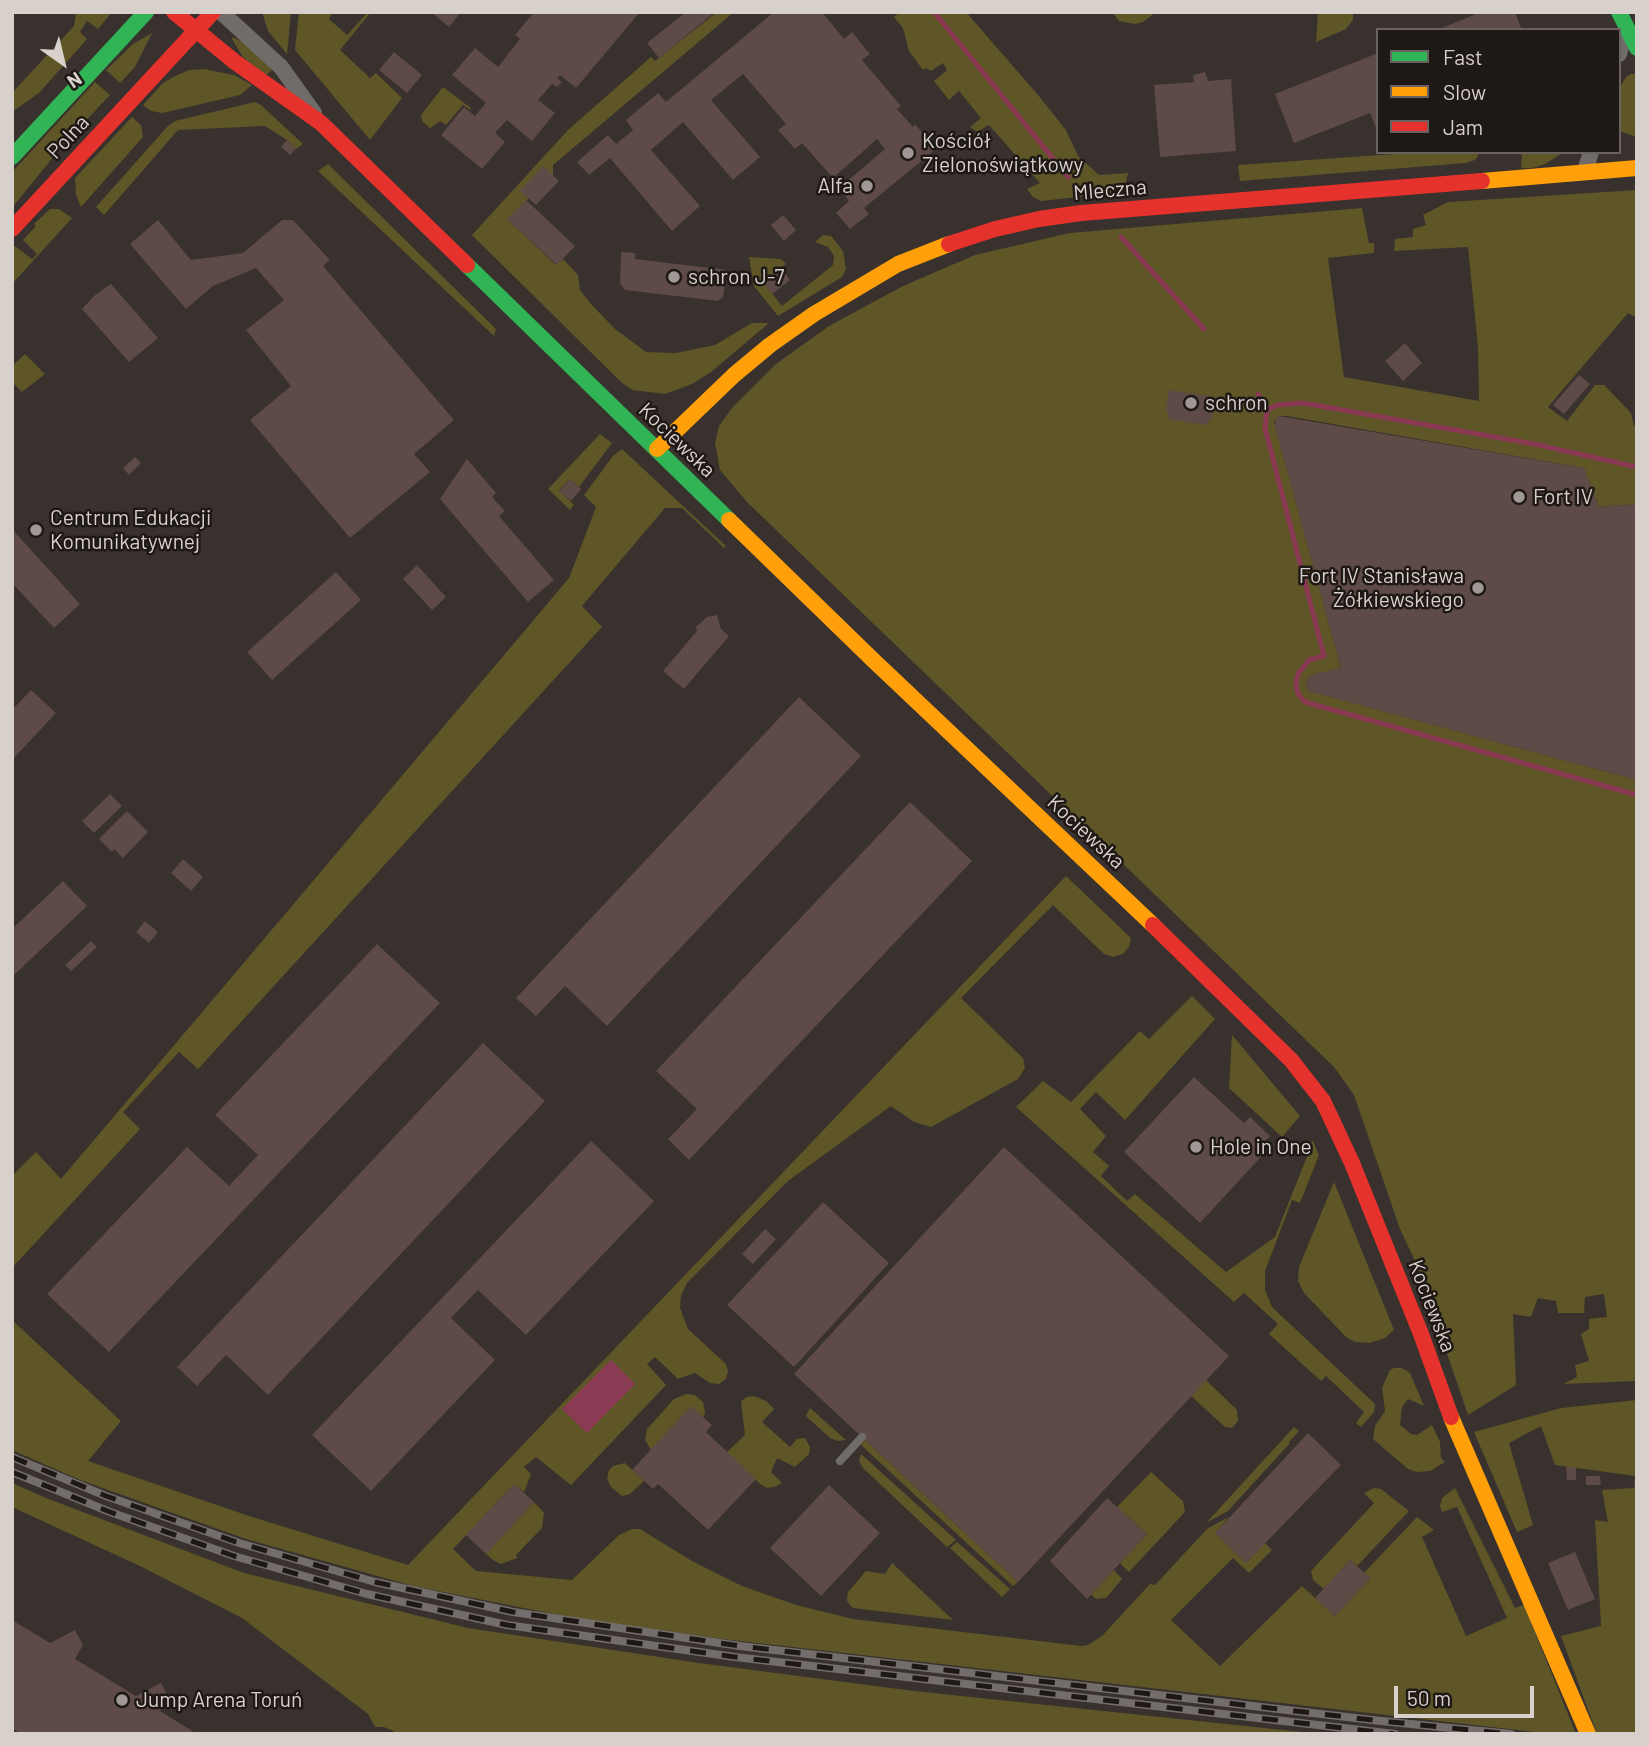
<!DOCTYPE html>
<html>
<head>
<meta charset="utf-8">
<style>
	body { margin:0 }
	#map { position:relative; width:1649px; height:1746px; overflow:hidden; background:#38312d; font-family:Barlow,sans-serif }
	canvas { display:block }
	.frame { position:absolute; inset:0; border:14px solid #d8d0cb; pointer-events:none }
	.legend { position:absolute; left:1376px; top:28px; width:245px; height:126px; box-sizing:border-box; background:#1f1916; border:2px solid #69625e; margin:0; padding:9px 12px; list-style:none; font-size:21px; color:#d8d0cb }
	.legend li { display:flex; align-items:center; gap:14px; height:35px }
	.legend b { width:35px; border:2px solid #69625e }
	.north { position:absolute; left:28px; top:28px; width:70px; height:70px; -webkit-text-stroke:5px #1f1916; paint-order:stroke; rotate:146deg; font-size:19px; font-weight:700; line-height:28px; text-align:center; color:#d8d0cb }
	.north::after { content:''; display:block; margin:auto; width:24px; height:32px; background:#d8d0cb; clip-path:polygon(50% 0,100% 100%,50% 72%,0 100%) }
	.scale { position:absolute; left:1394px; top:1686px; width:140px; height:32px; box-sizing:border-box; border:4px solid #d8d0cb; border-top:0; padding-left:9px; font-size:21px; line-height:24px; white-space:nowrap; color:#d8d0cb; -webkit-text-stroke:5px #1f1916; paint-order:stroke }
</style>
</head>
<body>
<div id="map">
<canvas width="1649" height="1746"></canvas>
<div class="frame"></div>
<ul class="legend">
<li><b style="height:9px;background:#30b455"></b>Fast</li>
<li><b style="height:9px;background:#ff9f0a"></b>Slow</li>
<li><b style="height:9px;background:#e5322d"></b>Jam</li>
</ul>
<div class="north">N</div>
<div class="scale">50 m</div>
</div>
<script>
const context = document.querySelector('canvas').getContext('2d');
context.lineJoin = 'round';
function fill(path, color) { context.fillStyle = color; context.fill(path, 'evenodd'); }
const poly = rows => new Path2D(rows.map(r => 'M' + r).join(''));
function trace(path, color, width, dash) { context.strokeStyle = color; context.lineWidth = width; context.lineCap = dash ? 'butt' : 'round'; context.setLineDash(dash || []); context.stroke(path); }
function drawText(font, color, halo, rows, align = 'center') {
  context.font = font + ' Barlow,sans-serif'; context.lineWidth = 5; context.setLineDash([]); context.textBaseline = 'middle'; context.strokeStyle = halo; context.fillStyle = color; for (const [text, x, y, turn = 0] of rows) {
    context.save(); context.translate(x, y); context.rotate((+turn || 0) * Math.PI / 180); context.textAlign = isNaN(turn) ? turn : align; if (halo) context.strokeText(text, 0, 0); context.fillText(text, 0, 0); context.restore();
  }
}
const green = poly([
	[76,12,112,12,98,29,87,21,80,32,87,39,39,93,12,112,12,93,74,26],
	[262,12,291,12,287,54,268,31],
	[299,12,333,12,329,19,347,35,368,12,371,12,340,50,370,78,376,73,402,98,370,140,295,50],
	[717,12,734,12,553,165,553,175,507,219,556,265,563,259,578,275,580,290,590,303,615,329,646,352,676,353,715,345,752,323,769,323,711,372,692,384,665,394,632,390,621,382,472,235,568,130,651,57,655,61],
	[900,12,966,12,1038,95,1066,130,1078,156,1087,164,1099,175,1128,173,1124,192,1041,201,1033,197,1027,189,1040,183,989,125,977,132,970,127,981,118,959,91,949,100,934,81,947,70,943,63,931,71,926,68,923,70,909,51,903,28,894,17],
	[1112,12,1156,12,1143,22,1135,24,1119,21],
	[1318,12,1353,12,1353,20,1346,29,1316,42],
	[152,33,135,67,120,83,106,70,133,44],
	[233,37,252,48,272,70,265,76,243,57,232,39],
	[204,69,234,75,252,85,240,95,162,113,151,111,143,105,163,83,175,76,189,70],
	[1631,74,1637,74,1637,137,1619,131,1619,89,1626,77],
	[95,82,110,95,62,146,12,208,12,172],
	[443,87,471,108,470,110,463,105,446,125,440,121,430,128,422,121,421,115],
	[255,102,261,105,303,144,296,149,287,140,265,126,178,130,104,215,96,207,167,127,175,121],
	[132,117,141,125,143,137,81,207,76,195,75,178],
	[1423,152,1477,152,1478,156,1475,160,1466,163,1240,181,1238,165],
	[1522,152,1564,152,1545,164,1533,168,1521,168],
	[328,164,496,329,494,336,318,171],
	[1637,190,1637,318,1628,313,1548,407,1567,421,1595,385,1604,385,1631,413,1634,426,1637,427,1637,504,1599,507,1584,468,1287,416,1279,416,1274,422,1341,668,1311,675,1306,682,1309,691,1637,780,1637,1381,1563,1384,1577,1377,1575,1365,1589,1361,1581,1334,1589,1329,1589,1319,1607,1317,1604,1294,1585,1297,1584,1313,1558,1313,1556,1301,1538,1298,1531,1317,1513,1314,1516,1385,1468,1415,1417,1265,1400,1229,1354,1095,1334,1067,747,502,720,470,715,443,719,426,732,408,776,364,829,326,903,286,975,255,1070,233,1362,208,1369,243,1374,243,1374,253,1328,258,1344,377,1479,401,1478,348,1468,247,1394,251,1395,239,1413,237,1413,229,1426,225,1423,215,1448,202],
	[50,209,59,209,72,218,12,284,12,249,15,246,32,259,37,254,23,240,36,226,34,224],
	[823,235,831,236,843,251,846,269,842,277,778,316,754,286,749,257,781,259,786,264,763,282,782,306,833,265,834,256,828,247,815,242],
	[25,354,45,374,22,392,12,382,12,366],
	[600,434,612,443,579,487,570,479,559,490,574,505,570,510,548,489],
	[622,449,726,546,724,548,682,508,665,508,582,606,602,627,198,1069,179,1052,123,1112,140,1129,12,1268,12,1176,36,1152,61,1179,532,622,569,578,596,507,584,495,613,456],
	[1066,876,1131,938,1129,947,1123,954,1113,957,1104,954,1053,905,961,998,1023,1058,1025,1068,1018,1079,931,1127,914,1122,891,1106,788,1181,687,1283,681,1296,680,1308,688,1329,726,1364,728,1371,726,1379,719,1384,710,1383,695,1373,678,1379,655,1357,647,1364,666,1385,571,1485,536,1457,524,1467,531,1474,524,1492,514,1484,453,1549,476,1571,572,1580,619,1535,632,1529,640,1529,692,1561,742,1586,796,1605,853,1619,1081,1646,1088,1645,1102,1636,1150,1584,1155,1585,1208,1528,1229,1517,1215,1533,1246,1563,1265,1543,1272,1550,1249,1573,1233,1558,1171,1620,1220,1666,1302,1586,1335,1616,1370,1578,1364,1573,1417,1517,1434,1530,1422,1537,1466,1636,1507,1618,1457,1507,1442,1512,1440,1506,1442,1498,1455,1488,1515,1608,1524,1605,1576,1734,1553,1734,731,1640,584,1620,413,1586,246,1539,80,1480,12,1450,12,1320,121,1421,88,1461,252,1517,408,1565],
	[1192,996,1215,1019,1125,1120,1096,1092,1080,1109,1106,1136,1093,1152,1109,1166,1101,1176,1127,1201,1135,1194,1226,1272,1275,1237,1310,1149,1306,1146,1313,1141,1319,1155,1300,1203,1292,1200,1265,1271,1265,1290,1272,1307,1375,1404,1374,1412,1361,1427,1356,1423,1364,1412,1326,1376,1321,1381,1269,1334,1278,1324,1244,1293,1234,1302,1016,1107,1043,1081,1071,1102,1140,1031,1149,1039],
	[1232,1035,1300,1116,1282,1137,1229,1088],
	[1334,1182,1394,1330,1385,1338,1370,1343,1355,1342,1346,1337,1304,1293,1298,1281,1299,1267],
	[1394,1368,1402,1368,1410,1373,1424,1406,1408,1399,1402,1407,1400,1425,1411,1434,1417,1435,1432,1425,1440,1442,1441,1458,1445,1462,1430,1471,1417,1472,1408,1469,1373,1439,1375,1426,1385,1411,1382,1388,1390,1370],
	[1206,1380,1237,1410,1238,1421,1232,1428,1225,1427,1191,1396],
	[686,1394,695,1395,703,1402,705,1414,703,1417,691,1407,651,1450,645,1440,647,1429,674,1399],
	[754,1396,766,1401,774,1409,762,1422,781,1439,790,1447,797,1439,805,1438,810,1447,809,1454,795,1467,777,1458,771,1472,782,1483,774,1487,767,1488,760,1484,727,1452,745,1435,741,1401,747,1397],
	[1637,1400,1637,1734,1597,1734,1561,1636,1601,1626,1595,1520,1608,1522,1602,1490,1634,1488,1635,1476,1555,1465,1541,1426,1509,1443,1533,1525,1517,1532,1474,1432,1561,1408],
	[810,1408,846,1440,838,1441,830,1438,806,1416],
	[1294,1427,1299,1431,1289,1442,1290,1443,1228,1511,1206,1523],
	[865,1440,1018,1582,1013,1586,860,1444],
	[861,1454,956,1540,947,1547,863,1468,859,1461],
	[625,1463,644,1481,630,1494,622,1496,611,1487,607,1478,609,1470,613,1466],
	[1151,1472,1183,1501,1185,1512,1129,1572,1120,1563,1147,1534,1117,1507],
	[12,1483,46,1498,244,1573,468,1628,699,1663,914,1691,1321,1734,400,1734,384,1727,375,1727,368,1714,242,1618,142,1567,12,1507],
	[1374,1488,1381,1489,1409,1511,1357,1566,1350,1560,1324,1589,1313,1580,1311,1571,1374,1503,1364,1493],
	[534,1502,544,1513,542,1528,516,1555,517,1558,501,1564,493,1560,486,1554],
	[957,1542,1010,1589,1002,1597,950,1548],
	[892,1563,953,1620,853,1608,850,1605,847,1601,848,1592,866,1571,885,1574],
	[1114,1570,1122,1579,1106,1598,1096,1599,1091,1594]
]);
const water = poly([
	[611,1360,635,1384,587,1433,562,1409]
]);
const stream = poly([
	[934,12,1068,177],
	[1121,237,1204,329],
	[1258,394,1267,410,1265,428,1324,656,1309,660,1298,674,1296,683,1298,694,1305,702,1637,795],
	[1267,410,1277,405,1303,403,1534,444,1637,467]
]);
const building = poly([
	[431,12,461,12,449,27],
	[534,12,640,12,576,88,560,75,557,78,562,82,557,87,552,84,538,100,555,113,532,141,507,120,495,133,505,142,482,169,441,135,464,107,475,116,486,103,452,75,475,48,498,67,520,39,515,35],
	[686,12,715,12,659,58,647,43],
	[774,12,822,12,844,39,852,32,870,54,862,60,901,106,897,109,913,127,915,124,936,149,864,208,869,214,850,229,836,213,849,201,839,188,885,149,877,139,833,178,802,143,795,149,778,130,786,124,743,74,711,100,760,157,733,180,683,122,651,150,700,206,672,231,610,158,589,175,577,162,608,135,616,144,633,130,626,120,658,93,666,102],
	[1481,12,1515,12,1522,30,1437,30],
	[394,52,422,75,407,93,379,70],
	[1378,53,1378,133,1370,113,1294,143,1275,94],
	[1205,72,1208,81,1231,79,1236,151,1160,157,1154,85,1194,82,1193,75],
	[287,140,296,149,290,155,281,147],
	[543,166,559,181,536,205,520,191],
	[526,200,575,246,557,265,507,219],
	[783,215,796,230,784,241,771,225],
	[158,220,191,260,243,253,282,220,293,220,330,260,323,266,454,420,414,454,430,472,350,538,250,420,291,386,246,330,284,300,256,268,213,286,186,309,130,244],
	[621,252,635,253,635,259,727,270,723,297,718,301,625,290,620,283],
	[781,268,790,280,772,294,763,282],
	[111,284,158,338,129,362,82,309,95,295],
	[1405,343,1422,363,1403,381,1385,361],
	[1579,375,1590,384,1564,414,1553,405],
	[1169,390,1215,397,1212,418,1205,425,1169,419,1166,409],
	[1279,416,1584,468,1599,507,1637,504,1637,780,1309,691,1306,682,1311,675,1341,668,1275,426,1276,418],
	[135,457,141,463,129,475,123,468],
	[467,459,496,493,492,497,505,511,499,516,554,580,528,602,440,499],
	[570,479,581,489,571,501,559,491],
	[12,529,80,604,54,628,12,583],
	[417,565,446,597,432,610,403,579],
	[336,572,361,600,272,680,247,652],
	[717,615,721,629,729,636,684,689,663,671,697,631,696,627,707,617],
	[31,690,56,713,12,760,12,710],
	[799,697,861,756,607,1026,565,986,536,1016,516,998],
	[110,794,122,806,94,833,82,821],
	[910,802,972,861,689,1160,668,1139,697,1109,656,1071],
	[127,811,148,832,123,858,114,849,112,852,99,839],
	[183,859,203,877,191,891,171,873],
	[63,881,87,906,12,977,12,929],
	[145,921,158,932,149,943,136,932],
	[91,941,97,947,71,971,65,965],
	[377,944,440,1003,109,1352,47,1294,187,1147,229,1186,258,1155,215,1115],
	[483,1043,545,1101,268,1395,226,1355,197,1386,177,1367],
	[1194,1077,1244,1123,1250,1117,1270,1136,1264,1142,1270,1147,1200,1223,1124,1152],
	[591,1141,654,1201,526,1335,478,1290,451,1318,495,1360,371,1491,312,1435],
	[1004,1147,1229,1356,1018,1582,794,1374],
	[823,1202,889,1263,794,1367,727,1305],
	[765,1229,776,1239,753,1264,742,1254],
	[691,1406,712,1425,706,1432,756,1479,708,1530,658,1484,653,1489,632,1470],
	[1308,1433,1341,1465,1246,1563,1215,1533],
	[1566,1467,1576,1467,1576,1480,1567,1480],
	[1586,1476,1600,1476,1601,1485,1586,1485],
	[514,1484,534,1502,486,1554,466,1535],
	[829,1485,880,1533,821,1596,770,1548],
	[1107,1498,1147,1534,1087,1599,1050,1561],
	[1575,1552,1595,1599,1568,1610,1548,1563],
	[1350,1560,1370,1578,1335,1616,1315,1598],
	[12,1620,50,1643,75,1630,83,1645,75,1659,136,1696,161,1683,169,1698,160,1711,197,1734,21,1734,12,1728]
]);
const lane = poly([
	[840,1461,862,1437]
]);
const street = poly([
	[221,12,281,67,314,113],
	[1619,54,1626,29],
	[1585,171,1591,152]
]);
const fast = poly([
	[1619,12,1637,48],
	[12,157,146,12],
	[467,265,729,520]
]);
const slow = poly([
	[1482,181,1637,168],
	[657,449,734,375,770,345,814,314,898,264,949,244],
	[729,520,872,659,1153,925],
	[1451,1417,1588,1734]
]);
const jam = poly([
	[174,12,235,62,321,123,467,265],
	[12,229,213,12],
	[949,244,995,229,1039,219,1081,213,1482,181],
	[1153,925,1291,1060,1323,1101,1352,1163,1421,1334,1451,1417]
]);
const rail = poly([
	[12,1457,106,1496,239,1543,375,1582,513,1612,740,1646,1381,1721,1511,1734],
	[12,1472,110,1512,234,1556,367,1594,507,1625,735,1657,1395,1734]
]);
const markers = [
	[908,153,7,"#a09894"],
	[867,186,7,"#a09894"],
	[674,277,7,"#a09894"],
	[1191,403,7,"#a09894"],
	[1519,497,7,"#a09894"],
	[36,530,7,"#a09894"],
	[1478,588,7,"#a09894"],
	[1196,1147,7,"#a09894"],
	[122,1700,7,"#a09894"]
];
const streetNames = [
	["Polna",68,137,-47],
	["Mleczna",1110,190,-5],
	["Kociewska",677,440,44],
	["Kociewska",1086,832,43],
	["Kociewska",1432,1306,69]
];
const poiNames = [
	["Kościół",922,141],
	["Zielonoświątkowy",922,165],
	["Alfa",853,186,"right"],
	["schron J-7",688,277],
	["schron",1205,403],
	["Fort IV",1533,497],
	["Centrum Edukacji",50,518],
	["Komunikatywnej",50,542],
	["Fort IV Stanisława",1464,576,"right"],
	["Żółkiewskiego",1464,600,"right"],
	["Hole in One",1210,1147],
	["Jump Arena Toruń",136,1700]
];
fill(green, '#5e5627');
fill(water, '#8a3a53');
trace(stream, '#8a3a53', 5);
fill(building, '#5e4a47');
trace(lane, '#6f6c69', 8);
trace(street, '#6f6c69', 16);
trace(fast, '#30b455', 16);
trace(slow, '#ff9f0a', 16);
trace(jam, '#e5322d', 16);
trace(rail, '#736e6c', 8);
trace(rail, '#1f1916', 5, [16]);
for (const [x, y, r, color] of markers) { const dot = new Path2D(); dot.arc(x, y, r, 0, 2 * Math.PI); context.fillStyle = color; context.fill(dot); trace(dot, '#1f1916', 2.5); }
drawText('21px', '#d8d0cb', '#1f1916', streetNames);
drawText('21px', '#d8d0cb', '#1f1916', poiNames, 'left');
</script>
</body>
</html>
